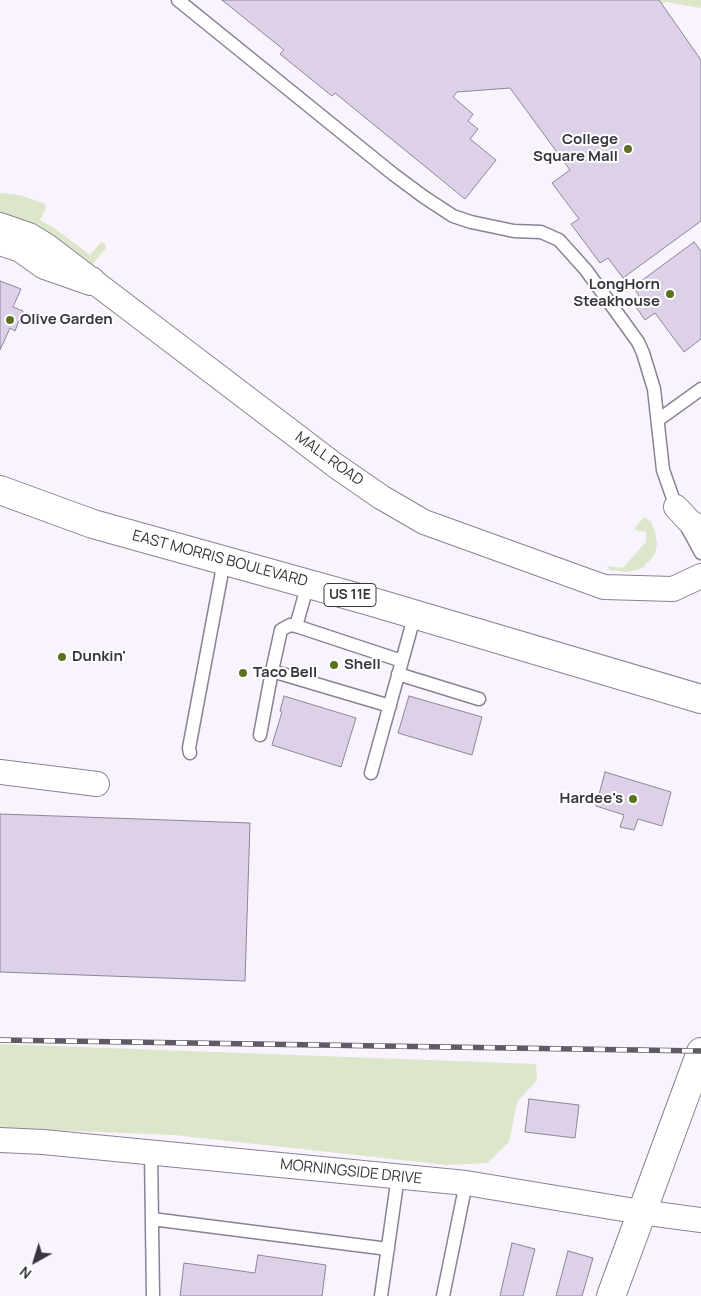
<!DOCTYPE html>
<html>
<head>
<meta charset="utf-8">
<style>
	body { margin:0 }
	#map { position:relative; width:701px; height:1296px; overflow:hidden; background:#f8f3fc; font-family:Manrope,sans-serif }
	canvas { display:block }
	.north { position:absolute; left:10px; top:1236px; width:50px; height:50px; -webkit-text-stroke:4px #fff; paint-order:stroke; rotate:219deg; font-size:14px; font-weight:700; line-height:20px; text-align:center; color:#39343d }
	.north::after { content:''; display:block; margin:auto; width:18px; height:22px; background:#39343d; clip-path:polygon(50% 0,100% 100%,50% 72%,0 100%) }
</style>
</head>
<body>
<div id="map">
<canvas width="701" height="1296"></canvas>
<div class="north">N</div>
</div>
<script>
const context = document.querySelector('canvas').getContext('2d');
context.lineJoin = 'round';
function fill(path, color) { context.fillStyle = color; context.fill(path, 'evenodd'); }
const poly = rows => new Path2D(rows.map(r => 'M' + r).join(''));
function trace(path, color, width, dash) { context.strokeStyle = color; context.lineWidth = width; context.lineCap = dash ? 'butt' : 'round'; context.setLineDash(dash || []); context.stroke(path); }
function drawText(font, color, halo, rows, align = 'center') {
  context.font = font + ' Manrope,sans-serif'; context.lineWidth = 4; context.setLineDash([]); context.textBaseline = 'middle'; context.strokeStyle = halo; context.fillStyle = color; for (const [text, x, y, turn = 0] of rows) {
    context.save(); context.translate(x, y); context.rotate((+turn || 0) * Math.PI / 180); context.textAlign = isNaN(turn) ? turn : align; if (halo) context.strokeText(text, 0, 0); context.fillText(text, 0, 0); context.restore();
  }
}
const green = poly([
	[659,0,701,0,701,8,666,2,661,4],
	[0,193,20,195,45,204,46,208,40,220,54,228,90,255,101,242,105,244,106,248,91,266,27,221,0,214],
	[644,517,651,522,655,532,657,544,655,554,652,558,642,568,633,571,627,572,610,570,607,566,623,568,646,542,646,532,638,531,634,529],
	[0,1044,536,1064,537,1080,517,1102,509,1142,487,1163,447,1165,174,1135,0,1128]
]);
const building = poly([
	[222,0,659,0,701,60,701,221,623,278,608,258,600,263,571,224,579,219,552,183,570,170,510,88,457,92,453,97,473,114,468,121,478,129,470,139,496,160,465,199,335,93,332,96,280,54,284,50,222,0],
	[694,242,701,251,701,339,684,352,655,313,645,320,636,307,643,302,633,287,694,242],
	[0,281,21,289,13,307,23,311,15,331,10,328,0,350,0,281],
	[284,696,356,718,341,767,272,745,282,712,280,711,284,696],
	[409,696,482,717,472,755,398,733,409,696],
	[605,772,671,792,662,826,638,819,634,830,620,827,624,815,596,806,605,772],
	[0,814,250,823,245,981,0,972,0,814],
	[529,1099,579,1105,575,1138,525,1132,529,1099],
	[512,1243,535,1249,523,1296,500,1296,512,1243],
	[568,1251,593,1258,582,1296,556,1296,568,1251],
	[258,1255,326,1265,322,1296,180,1296,184,1263,255,1273,258,1255]
]);
const lane = poly([
	[178,0,393,174,424,197,453,216,471,222,514,231,541,232,559,240,586,270,638,342,643,353,654,389,663,470,676,507,701,553],
	[658,420,701,389],
	[308,584,296,626,290,625,281,630,272,671,390,706],
	[296,626,402,661],
	[398,674,479,699],
	[260,735,272,671],
	[190,753,189,748,224,561],
	[371,773,415,614],
	[151,1152,153,1296],
	[152,1219,388,1249],
	[381,1296,398,1176],
	[443,1296,466,1183]
]);
const street = poly([
	[0,225,29,235,47,246,336,466,381,497,424,522,604,587,673,589,701,576],
	[676,507,689,521,701,529],
	[0,772,97,784],
	[0,1140,43,1142,466,1183,641,1212,701,1220]
]);
const secondary = poly([
	[0,241,21,248,45,265,91,281],
	[611,1296,701,1052]
]);
const primary = poly([
	[0,490,93,524,366,600,701,699]
]);
const rail = poly([
	[0,1040,701,1051]
]);
const markers = [
	[628,149,5,"#5c7222"],
	[670,294,5,"#5c7222"],
	[10,320,5,"#5c7222"],
	[62,657,5,"#5c7222"],
	[334,665,5,"#5c7222"],
	[243,673,5,"#5c7222"],
	[633,799,5,"#5c7222"]
];
const shields = [
	[350,595,52]
];
const shieldNames = [
	["US 11E",350,595]
];
const poiNames = [
	["College",618,140,"right"],
	["Square Mall",618,157,"right"],
	["LongHorn",660,285,"right"],
	["Steakhouse",660,302,"right"],
	["Olive Garden",20,320],
	["Dunkin'",72,657],
	["Shell",344,665],
	["Taco Bell",253,673],
	["Hardee's",623,799,"right"]
];
const streetNames = [
	["MALL ROAD",329,459,36],
	["EAST MORRIS BOULEVARD",220,559,15],
	["MORNINGSIDE DRIVE",351,1172,6]
];
fill(green, '#dce6cb');
fill(building, '#dcd1e7');
trace(building, '#8f8499', 1);
trace(lane, '#8c8195', 15);
trace(street, '#8c8195', 26);
trace(secondary, '#8c8195', 30);
trace(primary, '#8c8195', 30);
trace(lane, '#fff', 12);
trace(street, '#fff', 24);
trace(secondary, '#fff', 28);
trace(primary, '#fff', 28);
trace(rail, '#5f5a63', 5.5);
trace(rail, '#fff', 4, [11]);
for (const [x, y, r, color] of markers) { const dot = new Path2D(); dot.arc(x, y, r, 0, 2 * Math.PI); context.fillStyle = color; context.fill(dot); trace(dot, '#fff', 2); }
for (const [x, y, w] of shields) { const box = new Path2D(); box.roundRect(x - w / 2, y - 11.5, w, 23, 4); context.fillStyle = '#fff'; context.fill(box); trace(box, '#39343d', 1); }
drawText('bold 14px', '#39343d', null, shieldNames);
drawText('bold 15px', '#39343d', '#fff', poiNames, 'left');
drawText('15px', '#39343d', '#fff', streetNames);
</script>
</body>
</html>
